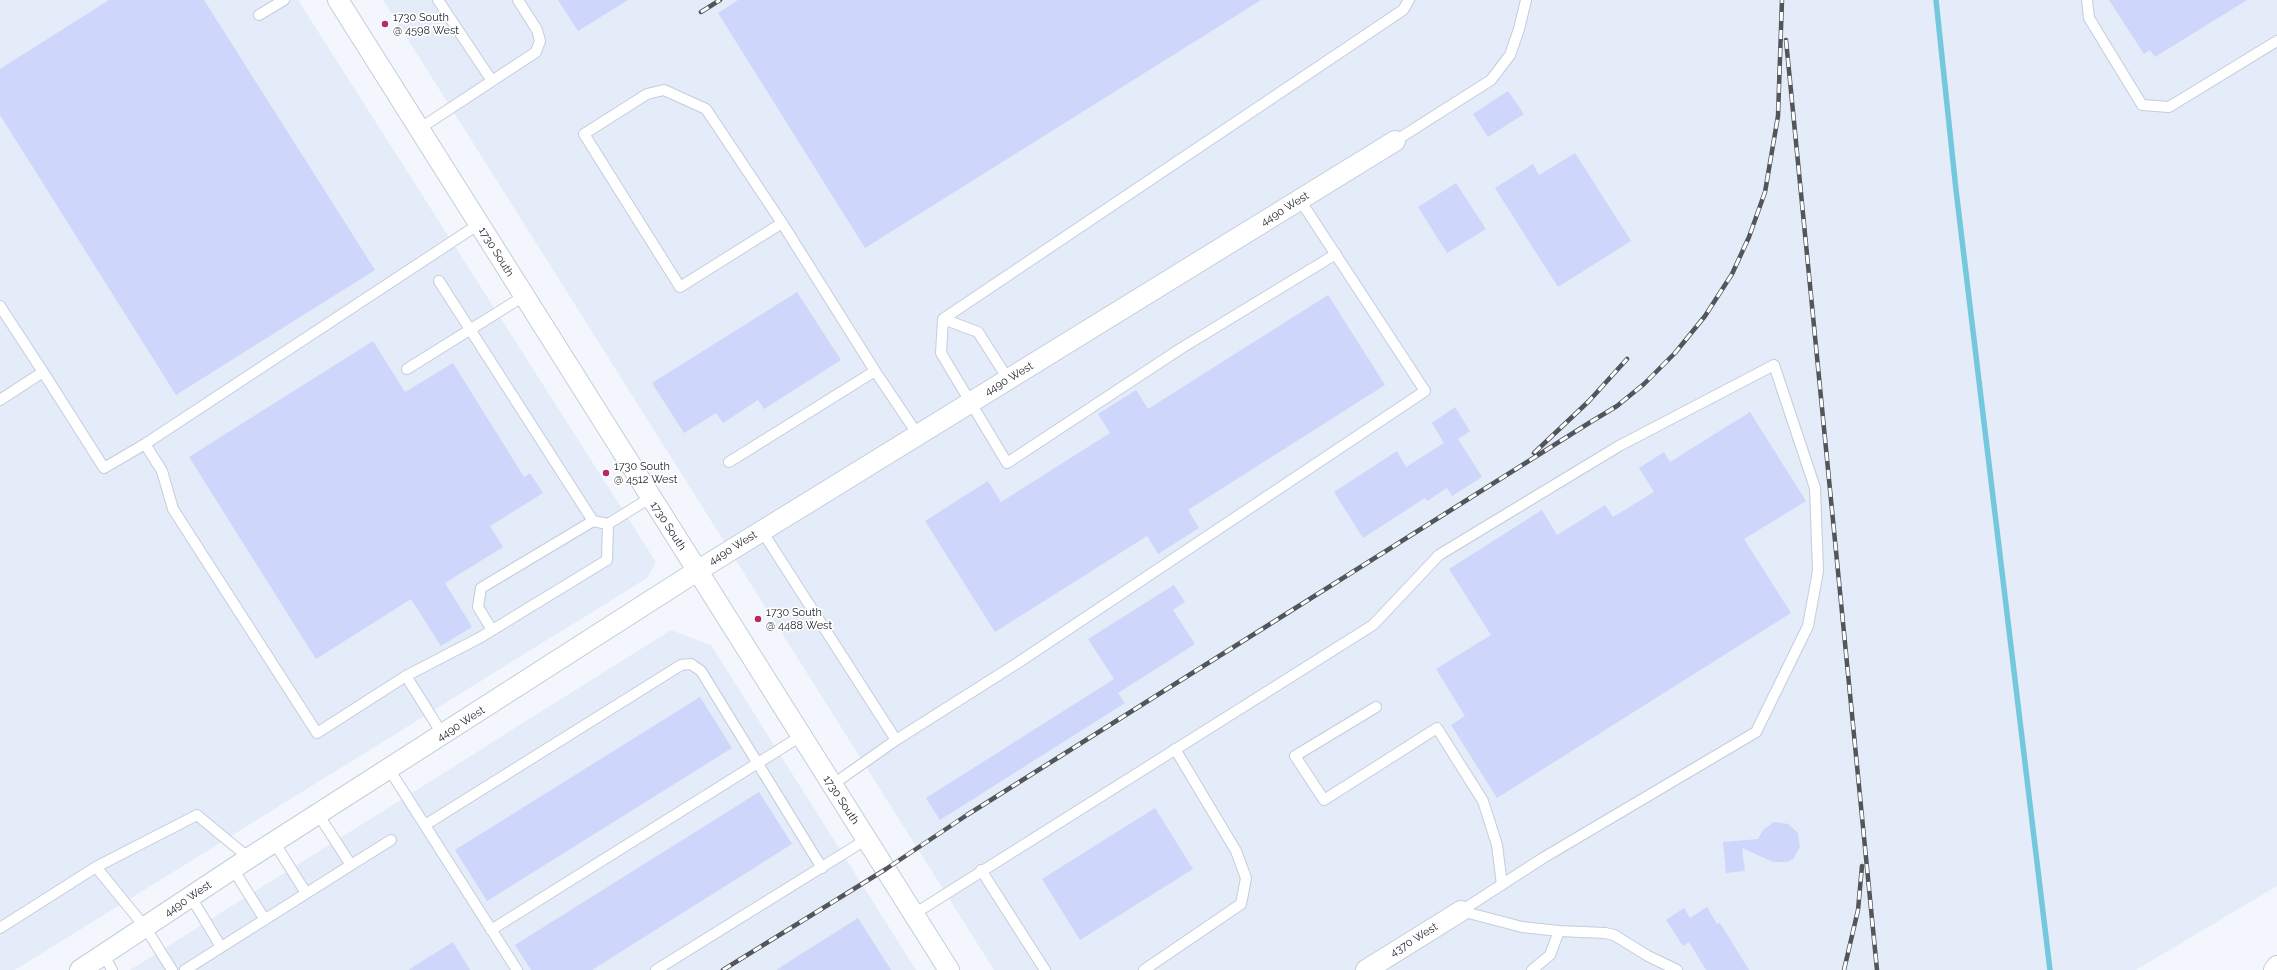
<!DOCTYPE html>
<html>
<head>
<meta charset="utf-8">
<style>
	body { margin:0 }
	canvas { display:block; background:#f3f7fd }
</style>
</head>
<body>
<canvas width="2277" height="970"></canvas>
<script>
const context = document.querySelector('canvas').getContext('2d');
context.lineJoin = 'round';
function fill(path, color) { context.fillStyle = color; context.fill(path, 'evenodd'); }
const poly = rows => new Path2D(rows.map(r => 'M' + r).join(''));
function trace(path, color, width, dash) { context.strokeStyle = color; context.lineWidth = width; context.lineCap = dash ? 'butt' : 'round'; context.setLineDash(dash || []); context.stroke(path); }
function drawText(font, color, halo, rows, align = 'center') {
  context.font = font + ' Raleway,sans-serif'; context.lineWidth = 3.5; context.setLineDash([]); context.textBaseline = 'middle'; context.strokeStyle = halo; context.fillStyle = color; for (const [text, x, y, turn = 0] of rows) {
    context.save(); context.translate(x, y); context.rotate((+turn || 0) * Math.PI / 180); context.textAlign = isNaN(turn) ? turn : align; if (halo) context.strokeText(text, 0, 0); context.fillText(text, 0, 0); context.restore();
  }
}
const built = poly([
	[0,0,298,0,656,562,647,578,15,970,0,970],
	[383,0,2277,0,2277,886,2136,970,994,970],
	[671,630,711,645,916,970,130,970]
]);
const stream = poly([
	[1936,0,1956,190,2050,970]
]);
const building = poly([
	[109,0,204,0,375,270,176,395,0,115,0,69],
	[558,0,628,0,578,31],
	[738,0,1261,0,865,248,718,13],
	[2109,0,2247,0,2155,57,2150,50,2144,54],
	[1508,91,1524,114,1488,137,1473,114],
	[1575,153,1631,241,1558,287,1495,188,1533,164,1539,175],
	[1456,183,1486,229,1447,253,1418,207],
	[797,292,841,360,764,409,758,400,723,423,716,413,684,433,652,383],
	[1328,295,1385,385,1188,510,1199,528,1158,554,1147,536,995,632,925,521,988,481,1001,502,1110,433,1098,414,1136,390,1148,409],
	[373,341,405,392,453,363,524,477,530,473,543,493,490,526,503,547,445,583,472,627,441,646,411,599,316,659,189,457],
	[1455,407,1470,431,1458,439,1482,477,1452,496,1447,488,1427,501,1425,498,1363,538,1334,492,1397,451,1406,467,1444,443,1432,423],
	[1750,412,1806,501,1744,539,1791,613,1497,798,1451,725,1465,716,1436,669,1491,635,1449,569,1542,510,1557,535,1605,505,1613,517,1654,492,1639,468,1664,452,1670,462],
	[1174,585,1185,602,1173,610,1195,644,1118,693,1125,703,940,820,926,798,1114,679,1088,639],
	[700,697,732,748,487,901,455,850],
	[759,792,792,844,592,970,531,970,515,945],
	[1155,808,1193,869,1080,940,1042,879],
	[1774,822,1788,824,1798,833,1800,847,1793,859,1787,862,1773,862,1742,848,1745,871,1726,873,1723,842,1758,839,1763,830],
	[1707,907,1717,924,1720,923,1749,970,1706,970,1689,942,1683,946,1666,920,1684,908,1690,918],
	[858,918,891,970,776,970],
	[453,942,470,970,408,970]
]);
const lane = poly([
	[438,0,492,81],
	[2087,0,2089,18,2142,105,2169,107,2277,41],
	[259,15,284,0],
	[419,129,536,52,540,41,537,30,518,0],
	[1395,141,1491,80,1510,55,1519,29,1526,0],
	[782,223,680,287,584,134,647,94,664,90,706,109,782,223,875,371],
	[439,281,593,521],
	[0,306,43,372],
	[943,319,1403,10,1409,0],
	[407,369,524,296],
	[1008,379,978,332,943,319,941,353,1007,463,1180,349,1336,254],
	[0,400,43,372,104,468,145,444,479,224],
	[145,444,162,471,173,509,317,733,406,676,481,637,607,560,608,524],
	[729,462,875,371,918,435],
	[762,531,896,740,832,785],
	[492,630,478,607,481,588,593,521,608,524,650,498],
	[406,676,443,735],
	[1376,707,1295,756,1324,800,1437,728,1483,801,1497,845,1502,885],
	[896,740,1016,664,1425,391,1300,200],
	[389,769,517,970],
	[425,825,681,665,691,664,701,671,822,868],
	[274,842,306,893],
	[351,865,391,840],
	[96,867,145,927,172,970],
	[233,869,265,920],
	[981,870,1045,970],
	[191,897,221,947],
	[1461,911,1522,927,1559,931,1550,955,1532,970],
	[914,914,1373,625,1439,555,1619,446,1774,365,1815,488,1818,571,1808,626,1756,732,1543,858,1461,911],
	[0,928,96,867,197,815,249,858],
	[491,930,801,736],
	[1559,931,1605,933,1614,935,1648,956,1677,970],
	[104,955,112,970],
	[185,970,351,865,318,814],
	[656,970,867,839],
	[1144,970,1241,904,1246,878,1236,851,1175,749]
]);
const street = poly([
	[338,0,949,970],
	[80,970,249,858,697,571,1395,141],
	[1366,970,1461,911],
	[2274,970,2277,966]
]);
const rail = poly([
	[701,12,720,0],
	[1786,40,1877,970],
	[1534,453,1589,401,1627,359],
	[723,970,886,869,967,815,1589,423,1617,406,1644,384,1675,353,1705,316,1732,274,1749,237,1765,192,1778,116,1782,0],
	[1844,970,1858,910,1862,866]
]);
const markers = [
	[385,24,4,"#b42a68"],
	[606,473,4,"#b42a68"],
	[758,619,4,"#b42a68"]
];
const poiNames = [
	["1730 South",393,18],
	["@ 4598 West",393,31],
	["1730 South",614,467],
	["@ 4512 West",614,480],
	["1730 South",766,613],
	["@ 4488 West",766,626]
];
const streetNames = [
	["4490 West",1285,209,-32],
	["1730 South",496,252,58],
	["4490 West",1009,379,-31],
	["1730 South",668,526,57],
	["4490 West",733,548,-32],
	["4490 West",461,724,-33],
	["1730 South",841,800,57],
	["4490 West",188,899,-34],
	["4370 West",1414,940,-32]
];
fill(built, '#e3ecf8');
trace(stream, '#74c8dd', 5.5);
fill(building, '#cfd6fb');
trace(lane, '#c3cddb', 12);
trace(street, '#c3cddb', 22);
trace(lane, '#fff', 10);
trace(street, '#fff', 20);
trace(rail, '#52555b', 4.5);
trace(rail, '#fff', 3, [9]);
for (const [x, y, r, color] of markers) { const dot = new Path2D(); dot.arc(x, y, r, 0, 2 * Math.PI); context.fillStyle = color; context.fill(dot); trace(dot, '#fff', 1.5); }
drawText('11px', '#26292f', '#fff', poiNames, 'left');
drawText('11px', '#26292f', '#fff', streetNames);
</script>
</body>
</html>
